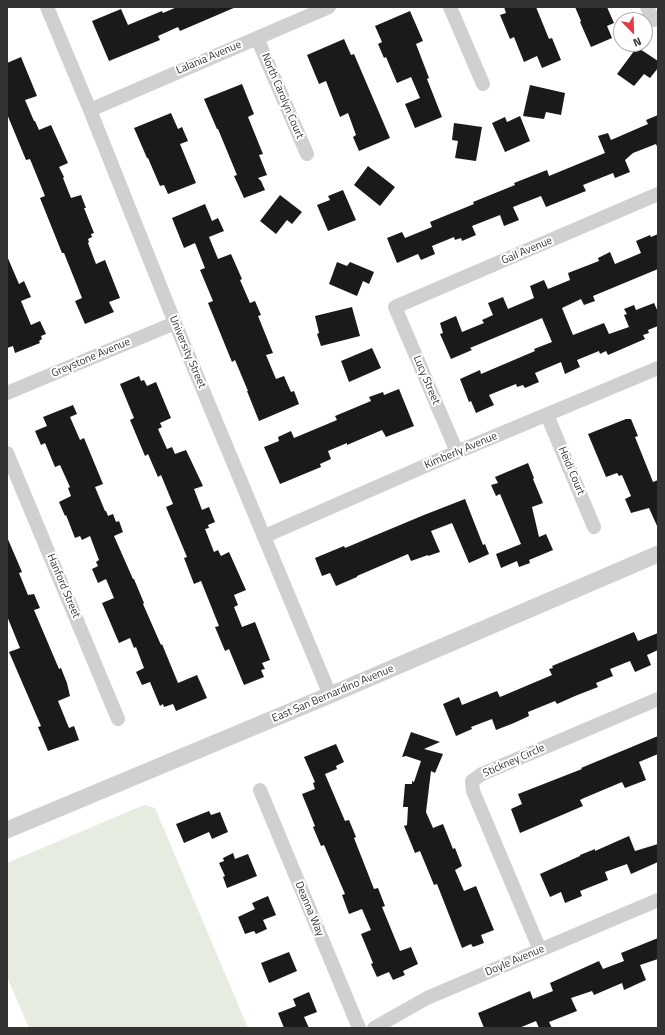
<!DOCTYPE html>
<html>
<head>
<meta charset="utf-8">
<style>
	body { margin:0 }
	#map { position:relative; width:665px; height:1035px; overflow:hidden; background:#fff; font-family:"Titillium Web",sans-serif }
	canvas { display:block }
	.frame { position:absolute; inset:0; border:8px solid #333; pointer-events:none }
	.north { position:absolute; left:613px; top:12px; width:40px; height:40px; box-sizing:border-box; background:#fff; border:1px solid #adadad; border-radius:50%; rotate:157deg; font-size:11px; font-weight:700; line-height:16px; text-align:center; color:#333 }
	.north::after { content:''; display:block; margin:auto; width:14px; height:18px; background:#e63946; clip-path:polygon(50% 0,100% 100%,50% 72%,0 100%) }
</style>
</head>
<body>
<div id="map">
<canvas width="665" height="1035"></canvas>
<div class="frame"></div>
<div class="north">N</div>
</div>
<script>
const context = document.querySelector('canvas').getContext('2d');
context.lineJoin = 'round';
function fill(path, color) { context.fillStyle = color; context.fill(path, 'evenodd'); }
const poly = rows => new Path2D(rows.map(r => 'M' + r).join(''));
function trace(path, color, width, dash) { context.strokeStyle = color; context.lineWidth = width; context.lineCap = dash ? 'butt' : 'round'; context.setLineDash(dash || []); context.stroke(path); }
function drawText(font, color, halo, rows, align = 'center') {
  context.font = font + ' "Titillium Web",sans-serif'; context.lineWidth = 4; context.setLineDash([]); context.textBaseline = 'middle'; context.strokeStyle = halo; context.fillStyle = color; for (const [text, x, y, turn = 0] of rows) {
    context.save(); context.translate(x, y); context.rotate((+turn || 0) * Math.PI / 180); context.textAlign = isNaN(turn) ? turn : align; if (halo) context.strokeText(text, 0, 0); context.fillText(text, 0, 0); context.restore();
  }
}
const green = poly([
	[144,805,155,808,248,1028,29,1028,7,977,7,863]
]);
const building = poly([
	[177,7,236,7,180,31,178,27,158,36,160,40,109,61,92,21,121,9,128,25,162,11,163,13],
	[504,7,536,7,549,39,552,38,561,60,542,68,537,56,524,62,514,37,510,39,500,15,506,13],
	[575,7,607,7,614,23,607,26,612,38,591,47,580,22,581,21],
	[410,11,423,41,416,44,429,78,427,79,442,117,415,128,405,104,420,98,411,77,397,83,386,57,384,58,378,44,382,42,375,26],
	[344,39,351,55,354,54,390,138,359,151,353,137,356,135,348,113,340,117,326,81,319,84,307,55],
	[637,47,658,61,658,68,650,78,644,74,634,86,617,74],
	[21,57,37,96,25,100,34,121,35,121,39,130,51,125,68,163,59,167,64,177,63,178,71,198,81,195,86,208,84,208,94,233,91,234,92,237,88,239,89,242,88,243,96,264,105,260,120,298,109,302,114,312,85,324,75,301,82,298,64,253,62,253,40,198,45,196,30,159,26,160,7,114,7,63],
	[242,84,254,114,248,117,263,154,259,155,267,175,258,178,261,181,265,190,244,198,234,176,237,175,218,129,217,129,204,99],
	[530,85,565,93,561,115,546,112,544,119,523,116],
	[171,113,178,129,182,127,188,141,180,144,196,183,168,194,164,185,160,186,148,158,147,158,134,128],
	[658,115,658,149,656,144,633,153,625,160,630,172,615,178,613,173,583,185,586,191,546,207,541,196,513,207,519,220,504,226,500,215,472,226,476,235,462,241,461,238,455,240,454,237,432,246,435,254,421,260,418,254,397,263,387,238,402,232,405,238,432,227,430,222,474,204,473,202,515,185,514,183,547,170,549,176,605,153,598,136,608,133,611,140,648,124,646,120],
	[520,116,530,141,505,152,492,123,505,117,507,122],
	[454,123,482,127,476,161,455,158,458,141,452,140],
	[368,166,395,187,380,206,354,185],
	[343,190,356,220,328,231,317,205,330,200,328,196],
	[280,195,302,212,292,224,287,220,276,234,260,221],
	[205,204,212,221,218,218,224,231,209,237,218,259,231,254,242,279,240,280,250,303,255,301,261,315,258,316,273,353,266,355,276,379,284,376,291,392,294,391,299,404,259,421,247,391,248,391,235,360,232,362,208,303,213,301,200,270,205,268,195,243,184,248,172,218],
	[658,234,658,269,593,296,595,301,584,305,581,299,562,308,573,335,604,323,609,334,629,327,624,315,627,314,624,309,634,305,636,310,654,303,658,312,658,326,648,330,649,333,643,335,645,339,608,355,606,351,600,354,599,351,577,360,580,367,565,374,561,362,535,373,539,382,525,388,523,385,517,387,516,384,489,395,494,405,476,413,471,401,469,402,460,379,480,370,481,374,535,351,534,349,552,342,542,318,470,348,472,350,451,359,440,334,443,333,440,323,456,316,462,332,484,323,482,320,493,315,488,303,503,297,508,309,534,298,530,286,544,280,548,289,570,280,568,273,599,261,598,258,610,252,615,264,641,253,636,241,650,235,651,237],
	[7,256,19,284,24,281,31,297,21,301,31,325,40,321,46,334,41,336,42,339,39,341,40,343,15,353,13,346,7,348],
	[337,262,347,266,350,262,374,272,369,284,363,281,357,296,329,284],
	[352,307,360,336,321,346,317,334,319,333,315,316],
	[372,348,381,368,349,382,341,361],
	[139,376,141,381,144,380,147,386,156,382,171,418,160,423,162,427,158,429,167,449,172,447,175,454,186,450,203,486,194,489,202,510,209,507,215,522,208,525,209,528,205,529,214,552,218,550,221,556,229,552,246,590,234,595,238,605,234,607,242,627,255,622,270,660,262,663,265,669,261,670,264,677,244,685,229,649,225,651,215,627,219,626,201,581,194,584,184,558,187,557,166,507,173,504,161,475,158,477,148,454,145,456,130,420,134,418,120,384],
	[399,389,414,426,386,437,382,430,347,445,347,443,328,451,331,459,320,464,321,467,280,484,264,447,279,441,278,437,291,431,294,438,337,420,335,416,371,401,369,397,383,392,384,395],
	[73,405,77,414,70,417,80,440,84,438,103,484,95,487,105,511,106,511,108,516,113,514,116,522,119,521,123,532,114,536,133,579,134,579,144,603,143,604,161,645,162,644,178,683,197,675,207,698,176,711,173,704,164,707,163,704,160,706,150,682,142,685,136,672,144,668,136,647,134,648,130,638,119,643,102,603,114,598,106,579,98,583,92,569,98,566,96,562,99,560,90,536,82,540,80,536,75,538,66,515,65,516,59,502,71,496,68,488,70,487,60,465,55,467,45,443,41,445,35,431,47,426,43,417],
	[626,419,631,419,638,436,635,437,653,482,658,480,658,528,649,508,631,513,625,499,631,496,622,475,619,476,617,473,606,477,588,434],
	[528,463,534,478,533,479,543,503,532,507,539,537,546,534,553,550,529,560,530,563,519,567,517,561,501,568,496,554,521,544,500,494,496,496,491,485,498,483,495,477],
	[465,499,483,545,485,544,489,554,469,563,452,523,431,531,440,552,428,556,428,555,411,561,408,554,357,576,357,577,336,586,330,573,322,576,315,558,344,546,345,548,424,515],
	[7,537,22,572,19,573,28,595,34,594,40,608,34,610,59,669,61,668,67,683,70,696,58,701,69,728,74,726,79,740,48,751,38,727,41,726,9,652,20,648,7,616],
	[634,632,638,641,658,633,658,650,647,655,651,665,635,672,630,661,610,669,613,676,596,683,598,687,575,696,557,704,555,701,528,712,529,716,514,723,496,730,492,719,471,727,472,729,456,736,443,704,459,697,462,705,497,691,500,697,552,675,549,669,553,668,552,666],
	[411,732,440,742,424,749,443,754,435,773,431,771,426,812,433,828,443,824,453,849,455,848,462,866,455,870,464,891,476,886,494,930,481,935,484,943,473,947,471,944,462,948,437,884,434,885,420,851,415,853,404,826,407,825,408,807,403,807,405,784,412,784,412,781,414,782,421,761,406,756,402,757],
	[658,736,658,754,639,762,646,780,625,788,622,782,584,798,580,800,583,806,520,833,511,809,522,804,518,794,582,769,581,768],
	[336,744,344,762,336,766,337,769,325,774,345,821,349,820,356,837,354,838,374,889,378,888,385,906,382,907,400,951,411,947,418,964,403,971,405,975,393,980,389,972,377,977,371,964,373,963,361,934,371,930,362,909,349,914,342,895,345,894,324,845,321,846,313,827,315,826,302,794,315,789,313,783,315,782,304,757],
	[209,811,211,815,220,812,228,832,212,839,209,832,184,843,176,824],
	[629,836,635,851,658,844,658,862,631,874,627,864,605,872,608,880,580,891,582,896,565,903,561,892,550,897,540,874,580,856,580,855,595,849,595,851],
	[233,853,235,859,248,854,257,876,227,888,223,877,225,876,219,863,224,861,223,858],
	[268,896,276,915,263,920,267,929,256,934,254,931,245,934,238,917,255,909,252,903],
	[658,938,658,959,640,965,646,980,624,990,622,983,594,995,592,991,571,998,577,1011,549,1022,552,1028,539,1028,536,1021,519,1028,484,1028,478,1013,530,991,533,999,553,991,550,983,599,961,603,969,624,961,621,953],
	[289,952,297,971,269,983,261,963],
	[309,992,317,1012,304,1017,309,1028,284,1028,278,1013,296,1006,293,999]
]);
const minor = poly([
	[47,7,90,110,175,323,330,695],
	[450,7,483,84],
	[647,7,653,20,658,18],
	[257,38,307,154],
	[90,110,329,7],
	[7,393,175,323],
	[547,415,594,527],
	[457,452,395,307,658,194],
	[7,453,118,719],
	[265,536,457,452,658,368],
	[260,790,359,1028],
	[540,950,473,791,472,781,482,774,658,699],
	[374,1028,427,998,658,900]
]);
const tertiary = poly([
	[7,830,330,695,658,554]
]);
const streetNames = [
	["Lalania Avenue",209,58,-23],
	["North Carolyn Court",282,96,67],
	["Gail Avenue",527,251,-23],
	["University Street",187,352,67],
	["Greystone Avenue",91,358,-23],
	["Lucy Street",426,380,67],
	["Kimberly Avenue",461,451,-23],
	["Heidi Court",571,471,67],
	["Hanford Street",63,586,67],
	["East San Bernardino Avenue",333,694,-23],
	["Stickney Circle",514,761,-24],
	["Deanna Way",309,909,67],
	["Doyle Avenue",515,961,-23]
];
fill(green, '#e6ecdf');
fill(building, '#1a1a1a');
trace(minor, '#d0d0d0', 14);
trace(tertiary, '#d0d0d0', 17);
drawText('11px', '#333', '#fff', streetNames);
</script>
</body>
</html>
